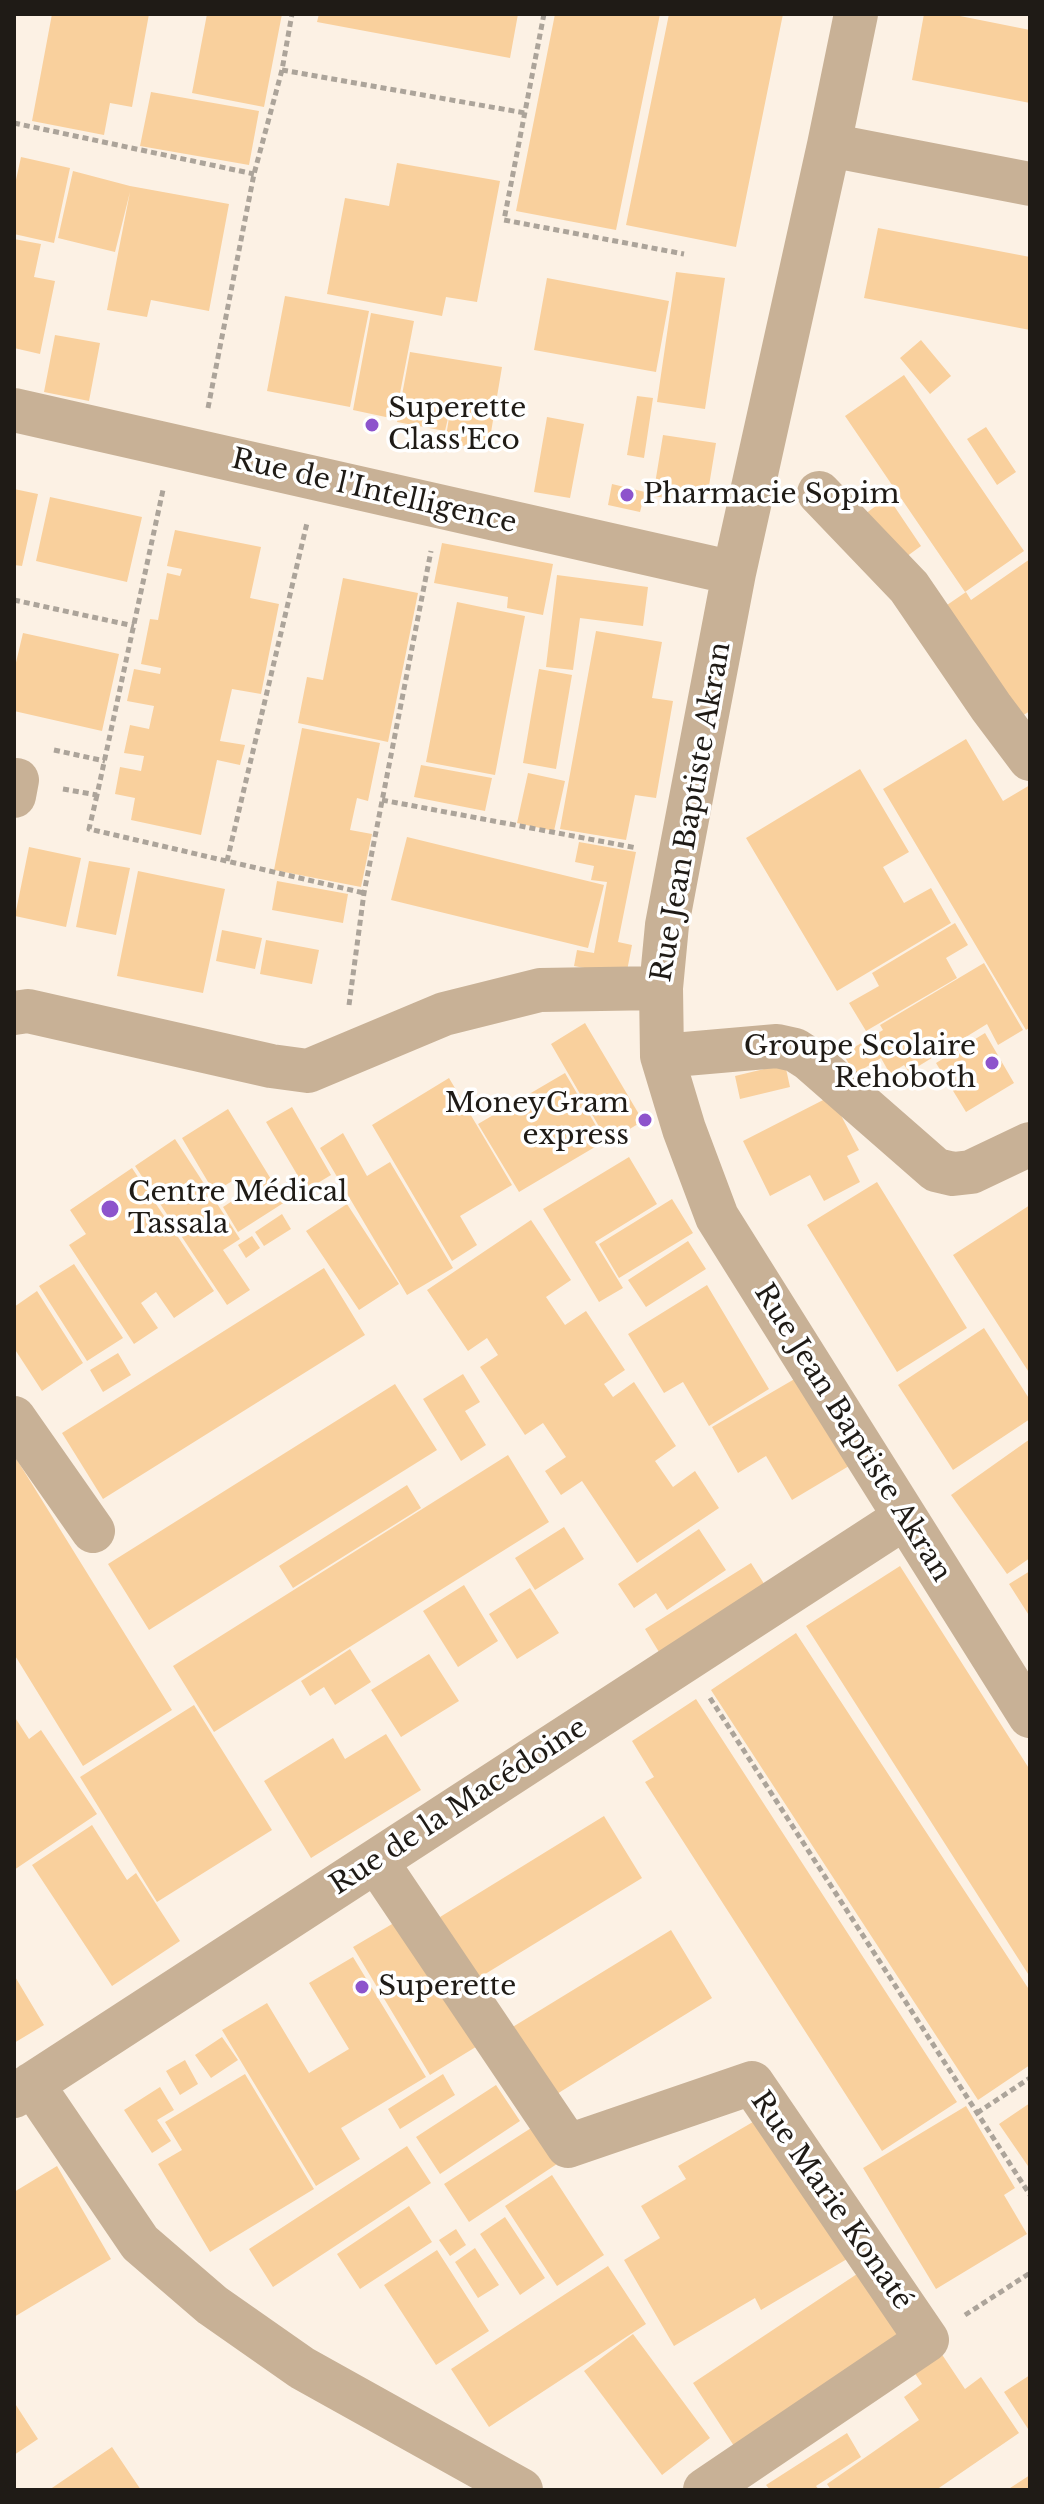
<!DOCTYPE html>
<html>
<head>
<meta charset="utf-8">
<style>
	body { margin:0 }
	#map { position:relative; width:1044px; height:2504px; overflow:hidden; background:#fcf1e4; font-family:"Libre Baskerville",serif }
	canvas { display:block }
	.frame { position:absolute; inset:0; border:16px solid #1f1b16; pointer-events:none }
</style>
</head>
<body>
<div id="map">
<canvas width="1044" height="2504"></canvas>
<div class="frame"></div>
</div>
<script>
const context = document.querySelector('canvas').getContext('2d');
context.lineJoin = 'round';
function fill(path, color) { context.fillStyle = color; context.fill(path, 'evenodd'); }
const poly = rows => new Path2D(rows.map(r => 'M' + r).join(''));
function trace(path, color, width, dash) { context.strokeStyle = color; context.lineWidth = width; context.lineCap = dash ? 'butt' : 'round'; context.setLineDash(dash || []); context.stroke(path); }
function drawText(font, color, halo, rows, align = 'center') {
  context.font = font + ' "Libre Baskerville",serif'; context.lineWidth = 7; context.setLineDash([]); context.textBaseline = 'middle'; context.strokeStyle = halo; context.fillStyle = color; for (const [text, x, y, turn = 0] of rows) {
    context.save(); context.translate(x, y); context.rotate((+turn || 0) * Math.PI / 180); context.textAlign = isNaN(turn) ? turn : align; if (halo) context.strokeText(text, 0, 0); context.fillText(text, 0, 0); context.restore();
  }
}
const building = poly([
	[52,14,149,14,132,107,110,103,104,135,32,121],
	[207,14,282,14,264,107,192,93],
	[319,14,518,14,510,58,317,22],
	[555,14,660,14,616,230,516,211],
	[669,14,783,14,736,247,626,225],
	[924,14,950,14,1030,30,1030,103,912,80],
	[151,92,259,111,249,165,140,146],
	[21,157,70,168,54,243,14,234,14,189],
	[397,163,500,181,477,302,446,297,442,316,327,294,345,198,389,206],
	[73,171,130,186,229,204,209,311,151,300,147,317,107,310,130,192,115,252,58,238],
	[878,228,1030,257,1030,330,864,298],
	[14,239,41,244,34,277,55,281,40,354,14,348],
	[676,272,725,278,705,409,657,402],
	[547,278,669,301,656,372,534,350],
	[285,296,369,311,350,407,267,391],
	[371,313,414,321,395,419,353,410],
	[55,335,100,343,89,401,44,392],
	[921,340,951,376,930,394,900,358],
	[410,352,502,367,488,450,445,443,451,405,445,431,397,422],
	[904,375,1024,551,965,592,845,416],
	[637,396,653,398,644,458,627,455],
	[547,417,584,424,570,498,534,492],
	[986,427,1016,472,997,485,967,439],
	[663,435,716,443,706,504,653,496],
	[612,484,645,492,640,512,608,505],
	[14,489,38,494,22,566,14,565],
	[50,497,142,517,127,582,36,561],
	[888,497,921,546,895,565,861,517],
	[175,530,261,547,250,598,279,604,261,694,232,689,220,741,245,745,240,765,217,760,201,835,131,820,135,798,115,794,120,767,141,771,144,756,124,753,130,725,149,729,154,706,127,701,134,669,160,674,161,668,141,664,150,619,158,620,167,573,180,576,182,569,167,566],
	[442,543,553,564,543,615,507,608,508,597,434,583],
	[1030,559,1030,711,1022,716,947,605,966,592,971,600],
	[557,575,648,587,643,626,580,618,573,670,546,667],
	[343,578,418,593,388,742,298,723,307,677,323,680],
	[457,602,525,616,495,775,426,762],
	[596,631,662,642,652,698,673,701,656,798,635,795,626,840,560,829],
	[23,633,119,654,102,731,14,711,14,671],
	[539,669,572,675,556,769,523,763],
	[302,728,380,743,368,801,357,798,350,830,372,834,361,887,274,870],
	[966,739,1003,801,1030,785,1030,1027,1026,1030,883,789],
	[421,765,492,778,485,811,414,797],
	[860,769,909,852,883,867,904,903,931,888,951,923,837,991,746,838],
	[528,773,565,781,554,831,517,823],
	[407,837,604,885,588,948,391,900],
	[579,842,636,852,618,942,632,945,626,976,574,966,577,950,594,953,607,882,591,880,594,866,575,862],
	[29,847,81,858,66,927,15,916],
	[89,861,130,868,116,935,76,927],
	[138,871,225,889,203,993,117,976],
	[277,881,348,894,343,923,272,910],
	[955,923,968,945,946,958,957,978,866,1031,849,1003,879,986,872,973],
	[222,930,262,938,255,969,216,961],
	[266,940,319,950,312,984,260,974],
	[984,963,1023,1030,998,1045,987,1024,909,1072,904,1065,890,1074,881,1058,855,1074,843,1054,883,1030,880,1025],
	[585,1023,643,1121,608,1142,551,1044],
	[985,1033,1014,1083,966,1112,936,1063],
	[785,1064,790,1087,740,1099,735,1076],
	[565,1073,605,1141,519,1192,478,1124],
	[449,1078,512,1185,460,1216,477,1245,452,1261,372,1125],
	[831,1096,859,1150,847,1156,860,1182,824,1201,810,1175,770,1196,743,1141],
	[292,1107,331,1175,293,1198,284,1184,298,1176,266,1122],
	[228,1109,285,1202,238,1232,223,1207,243,1194,234,1180,214,1192,182,1138],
	[343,1133,367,1176,390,1162,453,1268,407,1295,320,1148],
	[175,1139,240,1239,223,1250,250,1290,227,1305,135,1166],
	[629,1157,657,1204,595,1242,623,1288,599,1302,543,1209],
	[132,1168,214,1291,174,1318,156,1292,141,1303,158,1328,134,1344,69,1245,86,1234,70,1210],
	[877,1182,967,1328,897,1372,807,1225],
	[672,1199,693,1233,619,1278,599,1244],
	[347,1204,399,1284,359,1310,306,1231],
	[1030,1205,1030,1374,953,1255],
	[282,1214,291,1229,264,1246,255,1232],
	[531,1220,571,1280,546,1297,565,1325,586,1311,625,1370,604,1384,613,1397,634,1382,676,1446,655,1461,673,1487,695,1471,719,1508,637,1563,582,1481,561,1495,545,1471,566,1457,543,1423,525,1435,480,1367,498,1355,487,1338,468,1351,427,1290],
	[252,1236,260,1248,246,1258,238,1245],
	[688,1241,706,1269,646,1307,628,1280],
	[74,1264,123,1338,87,1361,39,1286],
	[324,1268,365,1335,103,1499,62,1433],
	[707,1285,769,1389,709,1426,683,1382,664,1393,628,1334],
	[37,1291,83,1363,42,1391,14,1348,14,1307],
	[984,1328,1030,1400,1030,1419,953,1470,898,1385],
	[118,1353,131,1375,103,1392,90,1370],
	[463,1374,480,1402,465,1411,486,1445,461,1461,423,1399],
	[798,1377,849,1466,792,1500,766,1456,738,1473,712,1427],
	[395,1384,437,1450,149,1630,108,1564],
	[1030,1439,1030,1558,1007,1574,951,1495],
	[14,1455,172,1710,83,1766,14,1654],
	[508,1455,549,1522,214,1732,173,1666],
	[407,1485,421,1508,293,1588,279,1566],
	[564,1527,584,1559,535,1590,515,1558],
	[699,1529,726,1570,667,1610,656,1593,634,1608,618,1584],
	[751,1563,768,1590,662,1657,645,1629],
	[900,1566,1030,1770,1030,1977,806,1626],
	[1030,1571,1030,1617,1009,1584],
	[464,1585,498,1641,458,1667,423,1611],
	[530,1588,559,1633,517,1659,489,1614],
	[796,1633,1030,1991,1030,2065,978,2100,711,1690],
	[350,1649,371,1682,335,1705,324,1687,310,1696,301,1681],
	[429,1654,459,1701,401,1737,371,1690],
	[696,1699,957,2102,882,2151,645,1782,654,1777,632,1741],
	[194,1705,272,1830,157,1902,80,1777],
	[14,1716,29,1739,41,1730,97,1814,14,1870],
	[386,1734,421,1790,311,1858,264,1781,333,1738,345,1759],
	[604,1816,642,1878,477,1979,440,1917],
	[92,1825,127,1880,136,1873,180,1941,112,1986,32,1865],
	[404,1917,479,2045,430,2075,353,1947],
	[671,1930,712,1998,552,2097,511,2028],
	[353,1957,426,2077,341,2128,360,2159,316,2186,222,2030,267,2003,309,2073,349,2049,309,1983],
	[14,1975,44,2025,14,2043],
	[222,2037,238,2060,211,2078,195,2055],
	[185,2060,198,2084,180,2095,166,2071],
	[245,2074,314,2189,210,2252,158,2164,182,2150,165,2122],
	[443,2074,455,2095,400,2129,388,2109],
	[496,2085,520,2121,440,2174,416,2137],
	[160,2087,174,2110,157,2120,171,2141,152,2153,124,2110],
	[1030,2103,1030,2169,999,2124],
	[966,2106,1015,2188,1004,2195,1027,2234,936,2289,863,2168],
	[763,2116,847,2259,761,2310,755,2298,674,2346,624,2260,660,2238,641,2206,686,2179,678,2166],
	[542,2121,566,2158,469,2222,444,2184],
	[407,2146,431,2183,273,2287,249,2249],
	[57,2166,111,2259,14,2317,14,2192],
	[552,2175,604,2255,557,2286,505,2206],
	[409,2206,432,2242,360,2289,337,2254],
	[505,2217,545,2278,520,2295,480,2234],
	[456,2229,466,2245,450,2256,439,2240],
	[475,2248,499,2285,478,2298,455,2262],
	[437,2250,489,2331,436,2365,384,2285],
	[608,2266,646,2324,489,2427,451,2369],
	[860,2272,901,2335,734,2446,693,2383],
	[633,2334,710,2438,662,2475,584,2371],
	[939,2350,965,2389,981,2377,1019,2433,936,2490,831,2490,827,2484,919,2420,904,2397,922,2384,912,2369],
	[1030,2375,1030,2432,1004,2392],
	[14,2402,38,2439,14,2455],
	[847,2433,861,2457,816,2486,819,2490,770,2490,766,2485],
	[112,2447,141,2490,49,2490],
	[1030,2475,1030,2490,1007,2490]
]);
const path = poly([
	[544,14,504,220,684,254],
	[282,70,525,113],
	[14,123,254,174],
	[208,408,254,174,282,70,292,14],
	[14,600,134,626],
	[54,750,105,761],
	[63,789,97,795,163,490],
	[97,795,89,829,364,893],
	[382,800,637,848],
	[227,861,307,523],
	[349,1005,364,893,431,551],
	[710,1698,1030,2195],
	[977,2113,1030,2078],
	[965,2315,1030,2273]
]);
const minor = poly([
	[856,14,829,145,734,573,680,856,667,925,661,988,662,1056,684,1129,717,1217,1030,1716],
	[829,145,1030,184],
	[14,410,734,573],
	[819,493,909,587,991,707,1030,759],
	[14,796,17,780],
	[14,1013,28,1011,271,1066,308,1071,444,1014,540,990,661,988],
	[662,1056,777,1046,795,1050,809,1059,936,1170,953,1174,971,1172,1030,1144],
	[14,1418,93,1531],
	[376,1861,568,2146,752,2083,927,2340,705,2490],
	[32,2084,140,2243,212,2305,302,2368,521,2490],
	[14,2096,904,1518]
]);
const markers = [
	[372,425,8,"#8d54cc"],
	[627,495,8,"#8d54cc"],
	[992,1063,8,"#8d54cc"],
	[645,1120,8,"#8d54cc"],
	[110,1209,10,"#8d54cc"],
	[362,1987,8,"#8d54cc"]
];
const poiNames = [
	["Superette",388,409],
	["Class'Eco",388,441],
	["Pharmacie Sopim",643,495],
	["Groupe Scolaire",976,1047,"right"],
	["Rehoboth",976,1079,"right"],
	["MoneyGram",629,1104,"right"],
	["express",629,1136,"right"],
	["Centre Médical",128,1193],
	["Tassala",128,1225],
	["Superette",378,1987]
];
const streetNames = [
	["Rue de l'Intelligence",374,492,13],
	["Rue Jean Baptiste Akran",692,812,-80],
	["Rue Jean Baptiste Akran",852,1433,58],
	["Rue de la Macédoine",459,1807,-33],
	["Rue Marie Konaté",831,2201,55]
];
fill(building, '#f9d09d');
trace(path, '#aca49a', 5, [6, 4]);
trace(minor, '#c8b196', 44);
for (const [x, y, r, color] of markers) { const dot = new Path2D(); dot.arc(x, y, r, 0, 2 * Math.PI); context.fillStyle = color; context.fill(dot); trace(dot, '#fff', 3); }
drawText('28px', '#1f1b16', '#fff', poiNames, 'left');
drawText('28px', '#1f1b16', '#fff', streetNames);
</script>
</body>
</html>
